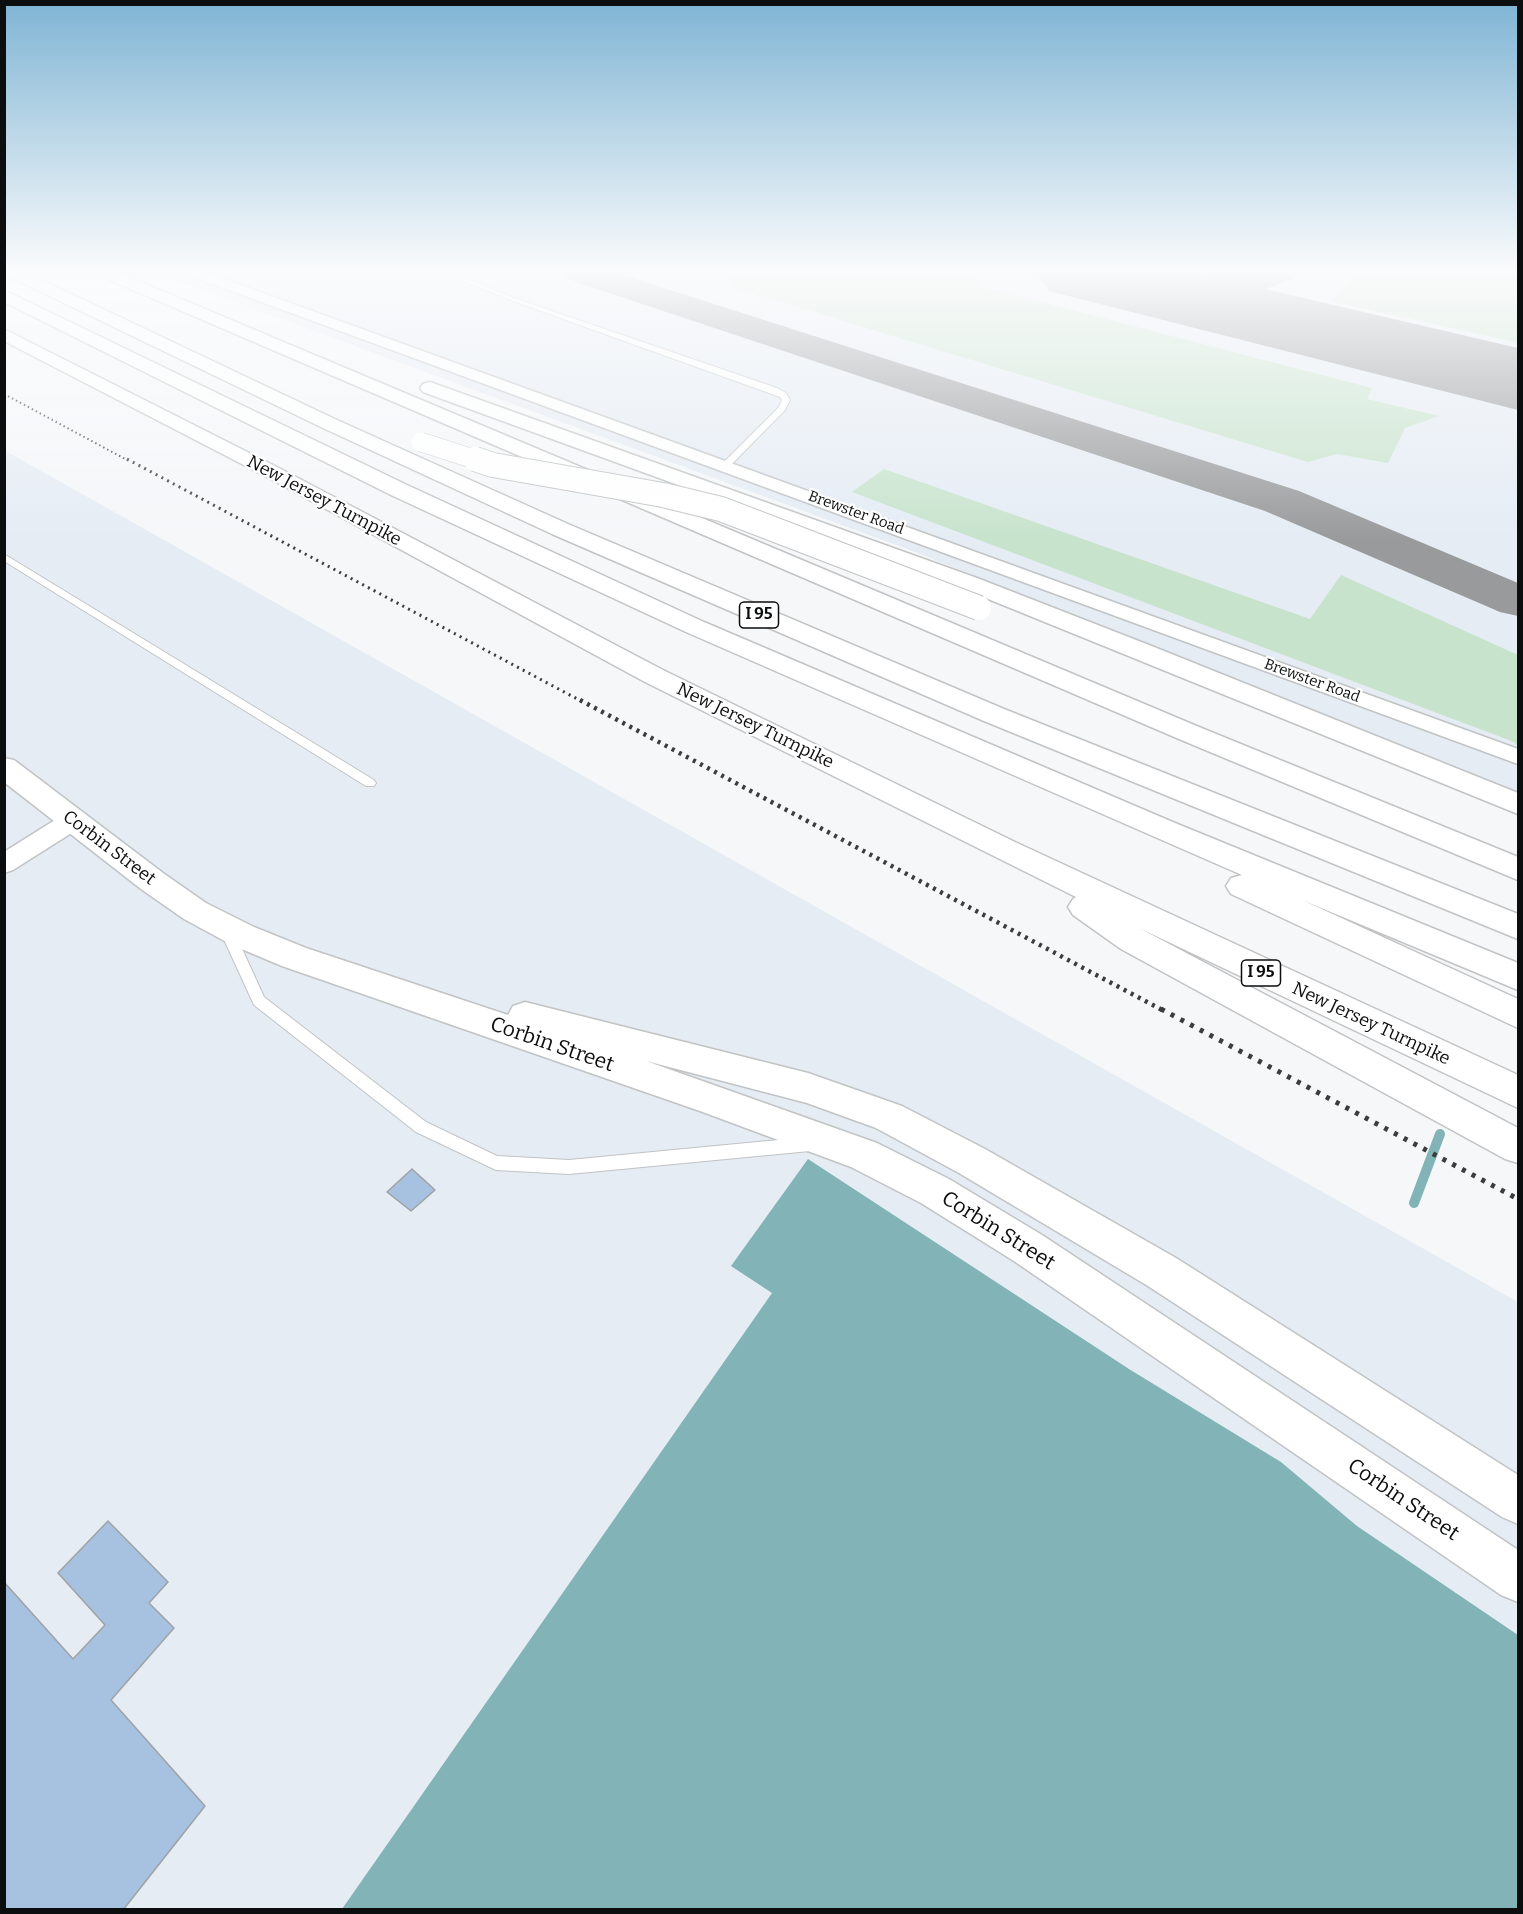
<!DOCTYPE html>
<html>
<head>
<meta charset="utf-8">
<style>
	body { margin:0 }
	#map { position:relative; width:1523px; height:1914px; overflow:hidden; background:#f5f7f9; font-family:Bitter,serif }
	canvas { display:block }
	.frame { position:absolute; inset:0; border:6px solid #0c0d0e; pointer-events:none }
</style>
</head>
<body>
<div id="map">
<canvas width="1523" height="1914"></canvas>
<div class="frame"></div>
</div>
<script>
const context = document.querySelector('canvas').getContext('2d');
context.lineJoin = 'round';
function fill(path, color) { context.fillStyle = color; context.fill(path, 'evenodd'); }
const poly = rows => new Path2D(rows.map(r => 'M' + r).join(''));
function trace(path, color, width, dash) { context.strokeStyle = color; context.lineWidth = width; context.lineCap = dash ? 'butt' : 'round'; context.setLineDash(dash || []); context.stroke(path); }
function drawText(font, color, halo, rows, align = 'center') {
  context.font = font + ' Bitter,serif'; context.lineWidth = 4.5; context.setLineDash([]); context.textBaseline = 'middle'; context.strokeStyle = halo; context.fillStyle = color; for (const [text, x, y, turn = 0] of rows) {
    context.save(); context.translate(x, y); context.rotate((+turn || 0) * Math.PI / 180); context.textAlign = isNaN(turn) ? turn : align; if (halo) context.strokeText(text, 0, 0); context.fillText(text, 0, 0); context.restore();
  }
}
const built = poly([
	[153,272,1518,272,1518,793,910,550],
	[4,450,1518,1302,1518,1635,1357,1526,1281,1462,1129,1369,772,1293,342,1909,5,1909]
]);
const green = poly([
	[738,272,947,272,985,282,979,286,1372,388,1367,399,1439,416,1405,428,1388,463,1337,454,1308,462,728,286],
	[1358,272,1518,272,1518,343,1331,301],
	[884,469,1310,619,1341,575,1518,655,1518,746,1514,742,852,492]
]);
const water = poly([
	[808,1159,1129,1369,1281,1462,1357,1526,1518,1635,1518,1909,342,1909,772,1293,731,1266]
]);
const stream = poly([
	[1414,1203,1440,1134]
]);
const taxiway = poly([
	[562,272,614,272,1299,491,1518,583,1518,616,1500,612,1265,511,567,279,562,272],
	[1069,272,1141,272,1198,275,1246,272,1297,272,1292,279,1266,289,1239,295,1198,297,1156,296,1086,283,1074,280,1069,272]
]);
const runway = poly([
	[1036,272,1192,272,1518,348,1518,410,1049,291,1036,272]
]);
const building = poly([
	[412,1169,435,1190,411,1211,387,1192,412,1169],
	[108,1521,168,1582,149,1603,174,1628,111,1700,205,1806,123,1910,4,1910,4,1582,73,1659,105,1625,58,1573,108,1521]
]);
const lane = poly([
	[440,272,448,272,517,299,777,388,786,393,790,400,785,410,729,467,723,467,723,463,779,407,782,400,780,397,513,301,440,272],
	[4,554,374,780,376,783,374,786,366,786,4,561,4,554],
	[227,926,234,931,264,997,426,1122,497,1156,569,1160,810,1137,815,1139,818,1144,815,1149,810,1151,569,1174,496,1170,416,1132,254,1005,220,931,227,926]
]);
const street = poly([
	[186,272,205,272,1518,749,1518,764,188,275,186,272],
	[72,813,81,815,84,821,81,827,13,870,4,873,4,852,63,815,72,813]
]);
const secondary = poly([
	[4,758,14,760,163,873,206,903,254,927,306,948,508,1015,513,1006,525,1002,808,1073,902,1106,985,1149,1176,1258,1518,1475,1518,1524,1502,1517,1148,1286,959,1173,876,1128,807,1103,646,1061,877,1143,949,1179,1042,1235,1518,1550,1518,1602,1501,1595,1014,1261,921,1203,851,1167,700,1111,282,966,232,945,184,919,141,889,4,782,4,758]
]);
const highway = poly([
	[4,272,25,272,337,420,568,524,1004,709,1518,914,1518,939,984,721,552,534,323,428,6,275,4,272],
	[96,272,117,272,1199,727,1518,857,1518,880,1179,739,98,275,96,272],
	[4,290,407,485,704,622,1175,823,1518,963,1518,990,1302,900,1518,999,1518,1028,1231,894,1226,886,1231,878,1242,875,686,632,391,495,4,302,4,290],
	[4,329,279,468,663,670,1015,842,1518,1075,1518,1108,1139,928,1518,1128,1518,1163,1505,1159,1121,949,1073,915,1068,907,1073,899,1076,897,645,682,265,476,4,341,4,329],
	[430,382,977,578,1149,645,1518,793,1518,814,961,588,423,392,420,388,423,384,430,382]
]);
const railFar3 = poly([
	[4,394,129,461]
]);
const railFar2 = poly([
	[127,459,583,702]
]);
const railFar1 = poly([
	[580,700,1164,1011]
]);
const rail = poly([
	[1161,1009,1518,1199]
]);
const highwayBridgeFar1 = poly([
	[421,442,480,461]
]);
const highwayBridge = poly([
	[475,459,493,465,663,495,721,509,979,608]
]);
const farStreetnames = [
	["Brewster Road",856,513,20],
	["Brewster Road",1312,681,20]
];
const shields = [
	[759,615,39],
	[1261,973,39]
];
const shieldNames = [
	["I 95",759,615],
	["I 95",1261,973]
];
const streetNames = [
	["New Jersey Turnpike",324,501,28],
	["New Jersey Turnpike",755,726,26],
	["Corbin Street",109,848,37],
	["New Jersey Turnpike",1371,1024,25]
];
const nearStreetnames = [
	["Corbin Street",552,1045,19],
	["Corbin Street",998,1231,32],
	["Corbin Street",1403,1500,34]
];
fill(built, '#e5ecf4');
fill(green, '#c7e3cc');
fill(water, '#82b3b6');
trace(stream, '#82b3b6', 10);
fill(taxiway, '#989a9b');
fill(runway, '#989a9b');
fill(building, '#a6c2e0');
trace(building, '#a0a2a4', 1.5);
trace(lane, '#c1c3c5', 2);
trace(street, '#c1c3c5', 3);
trace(secondary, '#c1c3c5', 3);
trace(highway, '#c1c3c5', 3);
fill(lane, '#fff');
fill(street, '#fff');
fill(secondary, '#fff');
fill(highway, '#fff');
trace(railFar3, '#3b3c3d', 2, [1.5, 3]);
trace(railFar2, '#3b3c3d', 3, [2, 4.5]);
trace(railFar1, '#3b3c3d', 4.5, [3, 5]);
trace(rail, '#3b3c3d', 5, [4, 7]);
trace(highwayBridgeFar1, '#c1c3c5', 20, []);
trace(highwayBridge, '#c1c3c5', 26, []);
trace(highwayBridgeFar1, '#fff', 19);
trace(highwayBridge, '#fff', 24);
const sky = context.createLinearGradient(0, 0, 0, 540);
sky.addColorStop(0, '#7fb4d4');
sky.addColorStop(0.5, '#fafbfc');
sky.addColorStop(1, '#fafbfc00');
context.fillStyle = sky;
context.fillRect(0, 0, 1523, 540);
drawText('15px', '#0c0d0e', '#fff', farStreetnames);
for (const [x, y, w] of shields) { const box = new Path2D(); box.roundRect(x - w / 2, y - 13, w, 26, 4.5); context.fillStyle = '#fff'; context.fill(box); trace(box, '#0c0d0e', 1.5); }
drawText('bold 16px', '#0c0d0e', null, shieldNames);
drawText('18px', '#0c0d0e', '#fff', streetNames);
drawText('21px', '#0c0d0e', '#fff', nearStreetnames);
</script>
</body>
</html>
